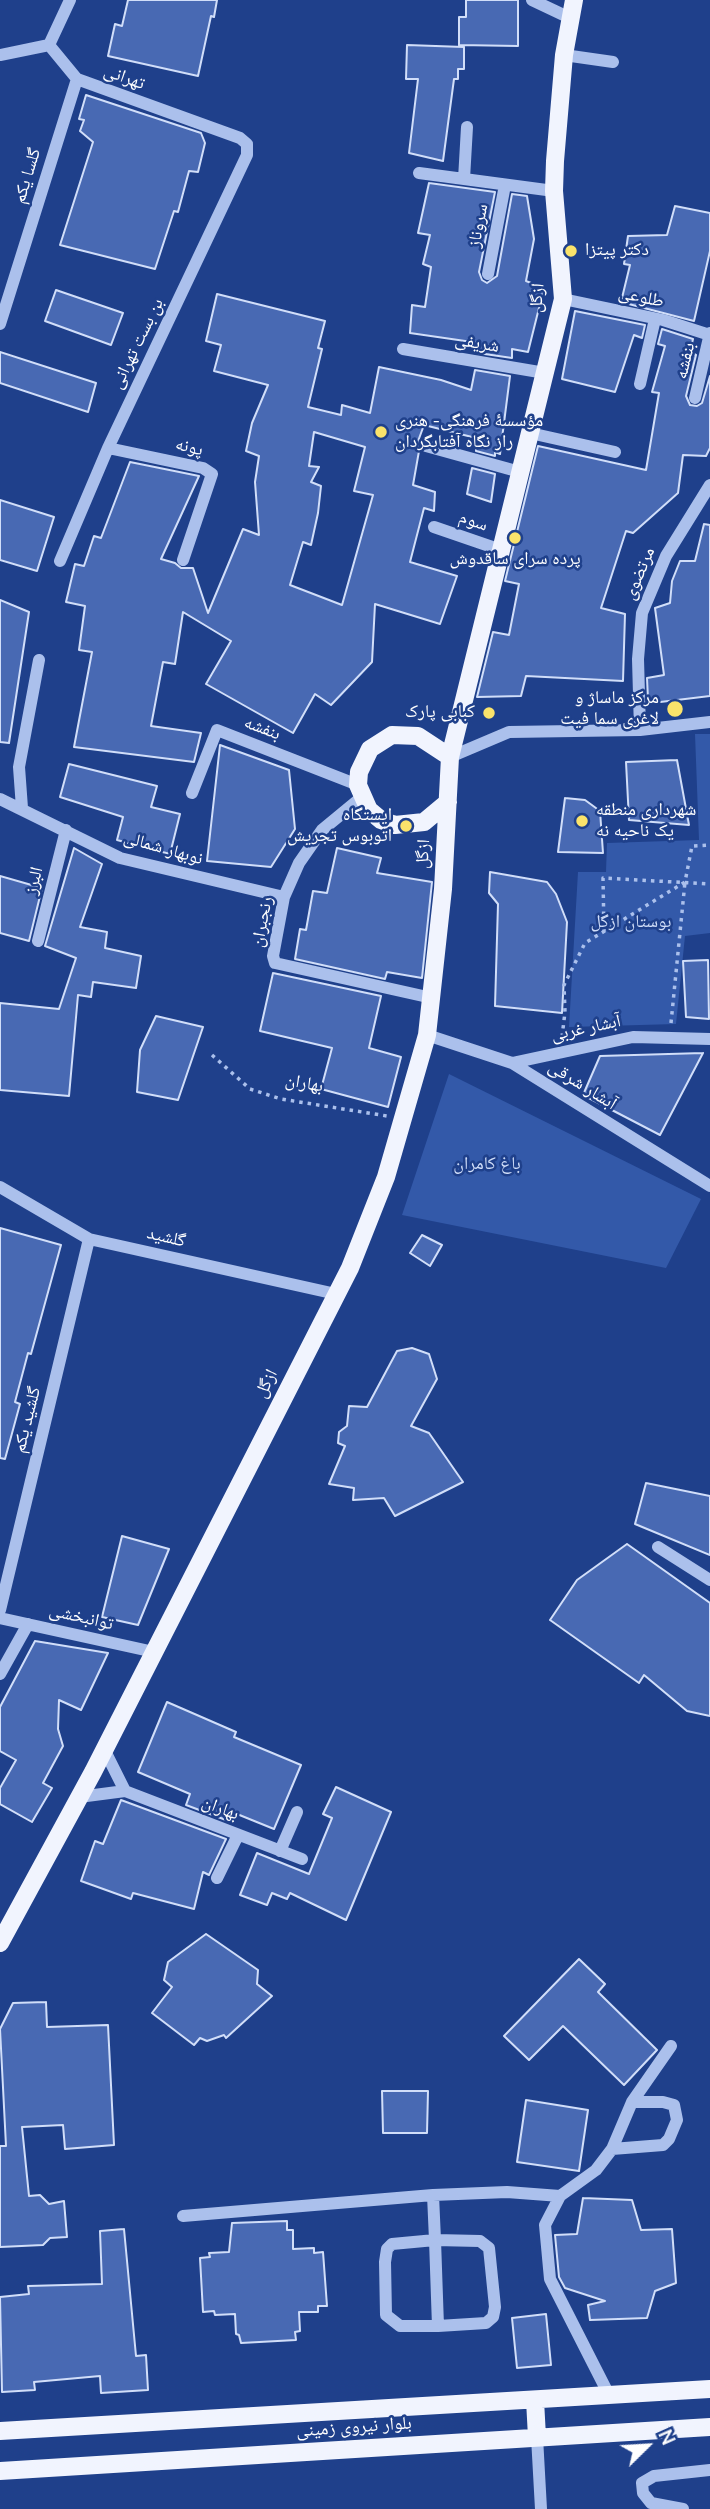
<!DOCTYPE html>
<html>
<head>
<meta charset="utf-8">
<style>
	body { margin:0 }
	#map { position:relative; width:710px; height:2509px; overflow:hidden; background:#1f408b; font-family:"Nunito Sans",sans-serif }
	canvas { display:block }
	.north { position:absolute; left:612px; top:2411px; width:70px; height:70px; -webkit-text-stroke:5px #1f408b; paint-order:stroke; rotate:66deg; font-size:19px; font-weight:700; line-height:28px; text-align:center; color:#fff }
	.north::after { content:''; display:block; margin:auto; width:24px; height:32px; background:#fff; clip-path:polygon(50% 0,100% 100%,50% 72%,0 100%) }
</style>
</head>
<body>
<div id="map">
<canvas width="710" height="2509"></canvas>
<div class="north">N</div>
</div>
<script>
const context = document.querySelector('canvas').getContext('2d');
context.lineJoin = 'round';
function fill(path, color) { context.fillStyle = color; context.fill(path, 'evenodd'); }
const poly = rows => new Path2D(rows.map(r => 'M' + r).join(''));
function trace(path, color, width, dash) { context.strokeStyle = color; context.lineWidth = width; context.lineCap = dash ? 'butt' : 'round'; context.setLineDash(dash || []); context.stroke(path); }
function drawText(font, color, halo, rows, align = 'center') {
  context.font = font + ' "Nunito Sans","Noto Naskh Arabic",sans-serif'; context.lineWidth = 5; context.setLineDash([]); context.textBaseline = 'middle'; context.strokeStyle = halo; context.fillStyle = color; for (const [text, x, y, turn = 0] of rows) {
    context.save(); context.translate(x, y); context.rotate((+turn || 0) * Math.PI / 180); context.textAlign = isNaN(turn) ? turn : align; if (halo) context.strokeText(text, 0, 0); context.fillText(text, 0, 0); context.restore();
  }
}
const green = poly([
	[695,734,710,734,710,933,685,936,676,1024,569,1027,578,872,606,872,607,843,699,840],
	[449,1074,701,1199,666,1268,402,1215]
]);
const building = poly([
	[128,0,217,0,214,17,211,16,198,76,108,56,115,24,122,26,128,0],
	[466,0,518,0,518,46,459,45,459,17,466,17,466,0],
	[407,45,464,47,464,69,458,69,458,79,454,79,443,161,409,153,418,79,406,79,407,45],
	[86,95,201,133,205,143,198,172,189,171,178,212,174,211,155,269,60,245,93,142,80,131,84,120,79,119,86,95],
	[429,183,495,192,479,272,482,280,487,283,497,276,512,194,527,196,534,239,526,281,544,288,528,352,512,349,512,358,478,353,479,343,410,333,412,305,425,307,431,267,423,264,430,235,418,233,429,183],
	[675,206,710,213,710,251,694,321,621,302,630,265,624,264,628,236,667,235,675,206],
	[56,290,123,313,111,345,45,321,56,290],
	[217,294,325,321,318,348,322,349,308,407,341,415,342,405,370,413,379,367,441,380,471,390,475,370,510,376,500,454,495,452,495,456,476,451,476,438,424,425,417,444,419,451,413,485,435,492,434,511,424,508,410,562,457,576,440,624,375,604,372,662,331,705,315,694,293,733,206,684,231,641,183,612,175,664,163,662,151,726,201,733,194,762,74,747,92,652,79,650,85,606,66,602,75,564,84,566,94,536,101,538,130,462,199,476,161,559,175,563,181,568,193,568,208,613,243,529,259,535,255,482,259,456,246,451,252,423,268,385,214,371,221,345,206,341,217,294],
	[314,432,365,447,354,491,373,495,342,605,290,585,303,542,311,545,318,513,321,486,311,482,319,467,309,466,314,432],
	[575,311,645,325,642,338,634,335,615,392,562,379,575,311],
	[662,329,693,339,690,352,696,355,686,396,690,405,697,406,702,403,710,376,710,448,706,456,683,455,678,493,633,533,626,531,601,608,625,614,623,681,526,676,521,696,477,697,493,632,509,635,519,584,505,581,538,446,646,470,659,393,652,392,665,346,658,344,662,329],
	[0,352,96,383,88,412,0,383,0,352],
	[472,468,495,474,491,502,467,494,472,468],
	[0,500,54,517,37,571,0,560,0,500],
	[704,524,710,525,710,696,652,703,648,699,647,678,664,675,655,608,670,603,672,581,680,561,695,561,704,524],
	[0,600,29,612,9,743,0,742,0,600],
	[220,745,289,770,295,829,271,867,207,861,220,745],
	[677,760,689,825,629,820,626,762,677,760],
	[69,764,157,786,151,807,180,814,170,854,117,840,123,817,60,797,69,764],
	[565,798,585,800,600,811,603,853,558,852,565,798],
	[74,848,102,864,80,927,107,932,105,948,141,956,136,988,93,982,91,997,78,995,69,1096,0,1090,0,1003,59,1009,76,958,45,946,74,848],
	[337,848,381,858,377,873,432,882,422,978,387,972,385,979,295,959,300,929,306,930,313,891,327,893,337,848],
	[490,872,547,882,556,894,567,922,562,1013,495,1006,498,904,489,893,490,872],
	[0,876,42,888,29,941,0,933,0,876],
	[708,960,709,1019,686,1017,683,961,708,960],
	[273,973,381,996,369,1048,401,1057,388,1107,321,1089,332,1048,260,1031,273,973],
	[156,1016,203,1027,178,1100,137,1092,140,1050,156,1016],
	[703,1053,660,1135,583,1095,600,1056,703,1053],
	[0,1228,61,1245,31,1354,28,1353,15,1402,20,1404,5,1459,0,1458,0,1228],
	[422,1235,442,1245,430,1266,410,1253,422,1235],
	[412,1348,429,1354,437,1379,411,1426,429,1433,463,1482,395,1516,384,1498,353,1500,354,1488,329,1484,345,1446,338,1443,339,1432,347,1426,349,1406,367,1407,397,1351,412,1348],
	[646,1483,710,1496,710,1555,635,1524,646,1483],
	[122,1536,169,1549,138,1625,102,1617,122,1536],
	[627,1544,710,1603,710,1716,687,1711,644,1675,639,1683,550,1620,577,1580,627,1544],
	[35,1641,108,1653,81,1710,59,1700,58,1729,63,1746,43,1783,52,1788,32,1822,0,1804,0,1788,16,1760,0,1751,0,1707,35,1641],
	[167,1702,236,1732,234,1737,301,1765,274,1829,237,1814,234,1823,186,1805,190,1794,138,1772,167,1702],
	[336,1787,391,1812,346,1920,290,1893,287,1899,272,1893,267,1905,240,1895,257,1853,309,1874,332,1818,323,1814,336,1787],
	[121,1800,226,1839,209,1875,203,1872,194,1909,133,1893,131,1899,81,1881,95,1841,103,1844,121,1800],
	[206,1934,258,1970,257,1984,272,1996,226,2038,224,2035,207,2041,200,2038,194,2045,152,2013,172,1987,164,1980,168,1962,206,1934],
	[579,1959,605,1984,598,1992,657,2050,624,2085,563,2026,529,2060,504,2036,579,1959],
	[46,2002,47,2027,108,2025,114,2145,65,2149,63,2125,22,2127,29,2196,40,2195,49,2204,64,2201,67,2237,50,2238,43,2245,0,2247,0,2146,6,2146,0,2029,13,2003,46,2002],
	[382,2091,428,2091,427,2133,383,2133,382,2091],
	[526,2100,588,2110,579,2171,517,2162,526,2100],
	[583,2198,632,2200,641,2230,672,2229,676,2283,655,2291,647,2318,590,2320,588,2305,605,2301,565,2288,559,2277,555,2235,577,2234,583,2198],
	[287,2221,287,2230,293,2230,293,2249,314,2248,314,2253,323,2252,327,2306,318,2306,318,2312,299,2312,300,2331,295,2332,296,2340,241,2343,239,2335,236,2334,235,2314,215,2315,214,2311,203,2312,200,2258,210,2257,209,2253,229,2252,232,2223,287,2221],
	[124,2229,136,2356,146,2355,148,2390,101,2393,100,2376,34,2382,35,2390,2,2392,0,2297,29,2294,28,2286,102,2284,100,2231,124,2229],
	[546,2314,551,2365,517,2368,512,2318,546,2314]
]);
const path = poly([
	[604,932,603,878,710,884],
	[671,1023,685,882],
	[562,1037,565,1012,564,985,585,943,685,882,692,846,710,845],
	[212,1055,250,1089,281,1099,387,1116]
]);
const minor = poly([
	[532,0,570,18],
	[49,45,77,79,240,138,247,144,247,155,108,448,60,561],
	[49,45,70,0],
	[0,55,49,45],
	[564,55,613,62],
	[419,173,554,191],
	[464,179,467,127],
	[488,274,505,185],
	[563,299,663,320,710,335],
	[0,324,77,79],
	[403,349,545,373],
	[640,384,655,319],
	[695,398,710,333],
	[530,433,615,452],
	[426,446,520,472],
	[108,448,203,468,212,474,183,560],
	[434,527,501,550],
	[640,730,638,659,642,613,666,556,710,485],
	[450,757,509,732,640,730,710,722],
	[192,793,217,730,358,785],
	[362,797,322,830,299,863,284,897,273,956,275,963,432,998],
	[0,799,120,858,284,897],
	[22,808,19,767,39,660],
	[38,941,66,830],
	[427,1035,512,1063,710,1186],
	[512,1063,633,1037,710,1039],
	[0,1187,89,1239,336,1294],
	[658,1547,710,1580],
	[0,1610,89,1239],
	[0,1618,154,1652],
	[0,1674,28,1624],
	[125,1791,302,1859],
	[79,1797,125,1791,104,1749],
	[280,1851,297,1812],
	[217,1878,238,1835],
	[612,2149,663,2145,669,2139,677,2120,674,2105,663,2102,632,2102],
	[433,2195,435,2240,438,2326,486,2323,493,2317,495,2307,489,2248,480,2241,435,2240,392,2244,387,2249,385,2262,386,2315,400,2326,438,2326],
	[183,2216,433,2195,507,2192,560,2196],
	[609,2395,550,2279,545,2225,560,2196,596,2170,612,2149,632,2102,671,2046],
	[537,2437,541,2509],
	[683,2509,651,2503,643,2493,642,2483,654,2476,710,2470]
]);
const major = poly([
	[448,802,424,822,395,825,381,820,369,810,358,785,359,772,370,749,392,735,418,736,450,757],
	[0,1943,93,1772,350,1268,386,1177,427,1035,443,889,450,757,563,299,554,191,555,161,564,55,574,0],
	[535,2400,537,2437],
	[0,2431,710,2389],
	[0,2471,710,2427]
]);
const markers = [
	[571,251,7,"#fae36b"],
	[381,432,7,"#fae36b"],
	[515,538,7,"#fae36b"],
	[675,709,9,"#fae36b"],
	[489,713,7,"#fae36b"],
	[582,821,7,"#fae36b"],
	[406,826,7,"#fae36b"]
];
const streetNames = [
	["تهرانی",124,78,20],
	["گلسا يكم",28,176,-73],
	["سروناز",479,226,-79],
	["ازگل",538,298,-85],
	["طلوعی",641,298,12],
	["بن بست تهرانی",138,344,-64],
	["شریفی",477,344,10],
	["بنفشه",686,361,-77],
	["پونه",189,448,14],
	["سوم",473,522,19],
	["مرتضوی",640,574,-67],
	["بنفشه",262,729,21],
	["نوبهار شمالی",163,849,16],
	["ازگل",424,854,-87],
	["البرز",35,881,-76],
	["رنجبران",263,922,-79],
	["آبشار غربی",586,1029,-12],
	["بهاران",304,1084,10],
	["آبشار شرقی",582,1086,32],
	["گلشید",166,1238,13],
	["ازگل",267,1384,-63],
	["گلشيد يكم",28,1420,-76],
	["توانبخشی",81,1618,13],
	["بهاران",220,1809,21],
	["بلوار نیروی زمینی",354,2428,-4]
];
const poiNames = [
	["دکتر پیتزا",585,251],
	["مؤسسۀ فرهنگی- هنری",395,422],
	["راز نگاه آفتابگردان",395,443],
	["پرده سرای ساقدوش",515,560,"center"],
	["مرکز ماساژ و",659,699,"right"],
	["لاغری سما فیت",659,720,"right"],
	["کبابی پارک",475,713,"right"],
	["شهرداری منطقه",596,811],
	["یک ناحیه نه",596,832],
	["ایستگاه",392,816,"right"],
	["اتوبوس تجریش",392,837,"right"]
];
const parkNames = [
	["بوستان ازگل",631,923],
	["باغ کامران",487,1165]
];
fill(green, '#3359a9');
fill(building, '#4869b3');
trace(building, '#d1def9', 2);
trace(path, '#abc0ec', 3.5, [3.5, 5]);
trace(minor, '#abc0ec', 12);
trace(major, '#f1f4fe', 18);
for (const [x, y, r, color] of markers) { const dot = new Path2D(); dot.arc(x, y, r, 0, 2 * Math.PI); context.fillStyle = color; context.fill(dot); trace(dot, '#1f408b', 2.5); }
drawText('18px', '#fff', '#1f408b', streetNames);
drawText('18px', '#fff', '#1f408b', poiNames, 'left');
drawText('18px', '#d1def9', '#1f408b', parkNames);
</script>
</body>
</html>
